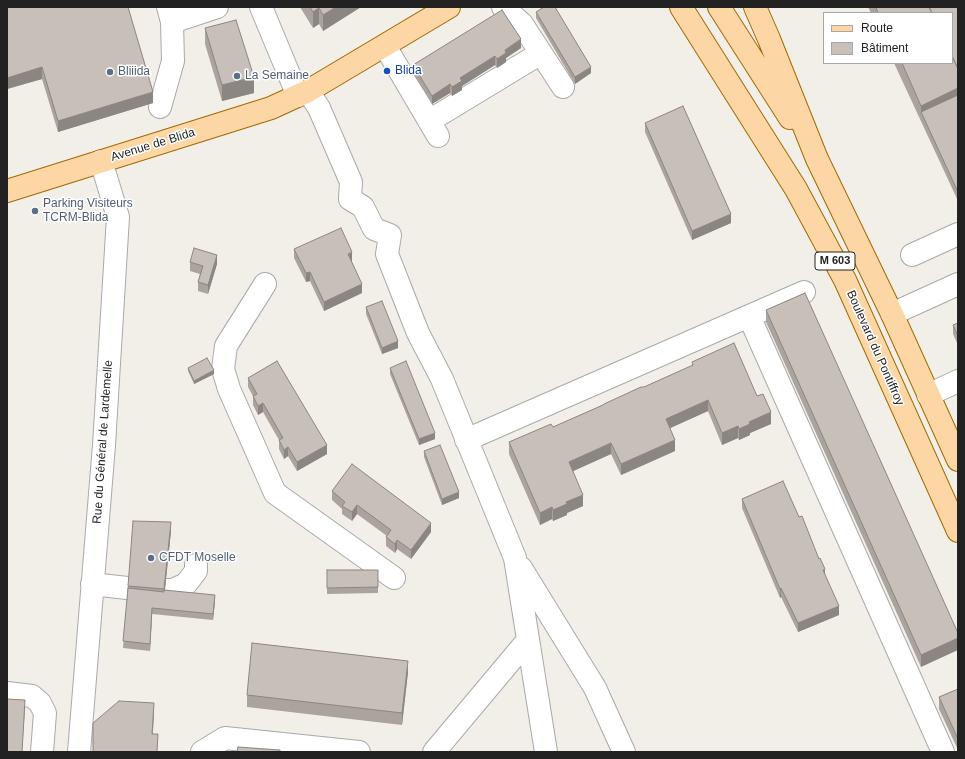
<!DOCTYPE html>
<html>
<head>
<meta charset="utf-8">
<style>
	body { margin:0 }
	#map { position:relative; width:965px; height:759px; overflow:hidden; background:#f2efe9; font-family:Helvetica,sans-serif }
	canvas { display:block }
	.frame { position:absolute; inset:0; border:8px solid #222; pointer-events:none }
	.legend { position:absolute; left:823px; top:12px; width:130px; height:52px; box-sizing:border-box; background:#fff; border:1px solid #a7a7a7; margin:0; padding:5px 7px; list-style:none; font-size:12px; color:#222 }
	.legend li { display:flex; align-items:center; gap:8px; height:20px }
	.legend b { width:20px; border:1px solid #a7a7a7 }
</style>
</head>
<body>
<div id="map">
<canvas width="965" height="759"></canvas>
<div class="frame"></div>
<ul class="legend">
<li><b style="height:5px;background:#fcd6a4"></b>Route</li>
<li><b style="height:11px;background:#c7bfb8"></b>Bâtiment</li>
</ul>
</div>
<script>
const context = document.querySelector('canvas').getContext('2d');
context.lineJoin = 'round';
const poly = rows => new Path2D(rows.map(r => 'M' + r).join(''));
function trace(path, color, width, dash) { context.strokeStyle = color; context.lineWidth = width; context.lineCap = dash ? 'butt' : 'round'; context.setLineDash(dash || []); context.stroke(path); }
function fill(path, color) { context.fillStyle = color; context.fill(path, 'evenodd'); }
function drawText(font, color, halo, rows, align = 'center') {
  context.font = font + ' Helvetica,sans-serif'; context.lineWidth = 3; context.setLineDash([]); context.textBaseline = 'middle'; context.strokeStyle = halo; context.fillStyle = color; for (const [text, x, y, turn = 0] of rows) {
    context.save(); context.translate(x, y); context.rotate((+turn || 0) * Math.PI / 180); context.textAlign = isNaN(turn) ? turn : align; if (halo) context.strokeText(text, 0, 0); context.fillText(text, 0, 0); context.restore();
  }
}
const minor = poly([
	[261,7,298,96],
	[503,7,522,24,563,87],
	[172,22,217,7],
	[385,46,438,136],
	[308,91,319,108,351,182,350,199,363,207,374,229,390,235,387,254,418,333,442,379,515,558,546,752],
	[160,107,173,61,172,22,168,7],
	[429,121,541,53],
	[912,255,958,234],
	[265,284,226,346,223,369,229,389,275,493,394,578],
	[892,314,958,284],
	[749,316,943,752],
	[928,395,958,381],
	[466,440,804,292],
	[521,568,595,688,624,752],
	[92,584,127,588],
	[167,590,173,590,186,584,196,571,196,565],
	[7,693,32,696,40,703,45,713,42,752],
	[79,752,104,445,118,217,101,161],
	[202,752,225,738,359,752],
	[434,752,528,640]
]);
const major = poly([
	[681,7,796,189,845,280,958,531],
	[719,7,790,118],
	[755,7,769,39,817,159,892,314,958,460],
	[7,191,271,108,308,91,449,7]
]);
const wall = poly([
	[7,7,153,103,58,132,42,79,7,89],
	[300,7,361,7,323,31,319,24,313,28],
	[868,7,958,7,958,201,894,63,952,63,952,13,871,13],
	[536,12,591,73,575,84,536,18],
	[205,28,254,93,222,101,205,44],
	[521,48,506,58,506,62,497,68,495,65,462,86,462,90,452,96,450,93,432,104,413,74,413,65],
	[645,123,731,223,692,240,645,132],
	[294,249,352,261,352,262,362,293,324,311,310,281,306,282,294,258],
	[190,262,217,264,208,294,198,291,198,282,200,274,190,271],
	[366,307,398,348,382,354,366,314],
	[766,310,958,633,921,667,766,322],
	[958,323,958,345,953,334,953,325],
	[692,362,757,396,771,424,750,433,750,435,739,440,738,438,722,445,708,411,670,428,675,451,621,475,611,454,573,471,583,506,567,513,567,515,553,521,552,519,540,525,509,454,509,442,553,427,644,387,692,366],
	[188,368,214,374,194,384,188,371],
	[390,368,435,439,419,445,390,374],
	[248,378,327,454,297,471,288,456,284,459,279,449,279,440,263,412,258,415,253,405,253,396,248,387],
	[424,451,459,498,442,505,424,457],
	[332,491,431,532,411,559,397,549,395,553,386,546,386,537,387,536,357,514,352,521,342,514,342,509,332,500],
	[742,499,839,615,798,632,781,597,780,598,742,508],
	[171,531,165,590,215,601,213,620,152,614,150,651,123,648,128,586],
	[327,570,378,570,378,593,327,594],
	[408,672,402,725,247,707,247,695],
	[958,689,958,750,939,709,939,697]
]);
const shadedWall = poly([
	[336,7,361,7,323,31,323,15],
	[319,8,319,24,313,28,313,12],
	[521,39,521,48,506,58,506,62,497,68,497,59,505,50],
	[495,56,495,65,462,86,462,90,452,96,452,87,460,78],
	[42,67,42,79,7,89,7,78],
	[591,67,591,73,575,84,575,77],
	[254,77,254,93,222,101,222,85],
	[450,84,450,93,432,104,432,96],
	[958,88,958,104,921,112,921,106],
	[153,92,153,103,58,132,58,121],
	[731,214,731,223,692,240,692,231],
	[352,252,352,261,348,263,348,254],
	[217,255,217,264,208,294,208,285],
	[310,272,310,281,306,282,306,273],
	[362,284,362,293,324,311,324,302],
	[398,341,398,348,382,354,382,348],
	[214,370,214,374,194,384,194,381],
	[708,400,708,411,666,430,666,419],
	[263,403,263,412,258,415,258,406],
	[771,412,771,424,750,433,750,435,739,440,739,429,749,422],
	[738,426,738,438,722,445,722,433],
	[435,433,435,439,419,445,419,439],
	[675,440,675,451,621,475,621,464],
	[611,443,611,454,569,473,569,462],
	[327,445,327,454,297,471,297,462],
	[288,447,288,456,284,459,284,450],
	[459,492,459,498,442,505,442,499],
	[583,495,583,506,567,513,567,515,553,521,553,510,566,502],
	[357,505,357,514,352,521,352,512],
	[552,507,552,519,540,525,540,513],
	[171,522,171,531,164,598,164,589],
	[431,523,431,532,411,559,411,550],
	[397,540,397,549,395,553,395,544],
	[825,569,825,578,823,570],
	[781,588,781,597,780,598,780,589],
	[215,595,215,601,213,620,213,614],
	[839,606,839,615,798,632,798,623],
	[152,608,152,614,150,651,150,644],
	[958,638,958,650,921,667,921,655],
	[408,661,408,672,402,725,402,713],
	[25,700,25,709,22,752],
	[154,703,154,715,152,746,152,734]
]);
const building = poly([
	[7,7,128,7,153,92,58,121,42,67,7,78,7,7],
	[310,7,336,7,323,15,319,8,313,12,310,7],
	[544,7,555,7,591,67,575,77,536,12,544,7],
	[876,7,929,7,932,13,878,13,876,7],
	[929,7,958,7,958,69,952,56,952,13,932,13,929,7],
	[502,10,521,39,505,50,506,53,497,59,495,56,460,78,462,81,452,87,450,84,432,96,413,65,502,10],
	[236,20,254,77,222,85,205,28,236,20],
	[952,56,958,69,958,88,921,106,902,63,952,63,952,56],
	[958,95,958,192,921,112,958,95],
	[683,106,731,214,692,231,645,123,683,106],
	[341,228,352,252,348,254,362,284,324,302,310,272,306,273,294,249,341,228],
	[194,248,217,255,208,285,198,282,203,266,190,262,194,248],
	[805,293,958,633,958,638,921,655,766,310,805,293],
	[382,301,398,341,382,348,366,307,382,301],
	[958,323,958,336,953,325,958,323],
	[734,343,757,396,763,394,771,412,749,422,750,424,739,429,738,426,722,433,708,400,666,419,675,440,621,464,611,443,569,462,583,495,566,502,567,504,553,510,552,507,540,513,509,442,551,424,553,427,603,405,604,404,641,387,644,387,693,365,692,362,734,343],
	[207,358,214,370,194,381,188,368,207,358],
	[277,361,327,445,297,462,288,447,284,450,279,440,283,438,263,403,258,406,253,396,257,394,248,378,277,361],
	[406,361,435,433,419,439,390,368,406,361],
	[440,445,459,492,442,499,424,451,440,445],
	[352,464,431,523,411,550,397,540,395,544,386,537,391,530,357,505,352,512,342,506,345,502,332,491,352,464],
	[783,481,799,517,802,516,819,559,820,558,825,569,823,570,839,606,798,623,781,588,780,589,742,499,783,481],
	[133,521,171,522,164,589,128,586,133,521],
	[327,570,378,570,378,587,327,588,327,570],
	[128,588,164,592,164,590,215,595,213,614,152,608,150,644,123,641,128,588],
	[252,643,408,661,402,713,247,695,252,643],
	[958,689,958,739,939,697,958,689],
	[7,699,25,700,22,752,7,752,7,699],
	[119,701,154,703,152,734,158,734,157,752,93,752,93,723,119,701],
	[238,747,280,750,280,752,237,752,238,747]
]);
const markers = [
	[387,71,4,"#1a4fb4"],
	[110,72,4,"#5c6f8a"],
	[237,76,4,"#5c6f8a"],
	[35,211,4,"#5c6f8a"],
	[151,558,4,"#5c6f8a"]
];
const shields = [
	[835,261,40]
];
const shieldNames = [
	["M 603",835,261]
];
const transitNames = [
	["Blida",395,71]
];
const serviceNames = [
	["Bliiida",118,72],
	["La Semaine",245,76],
	["Parking Visiteurs",43,204],
	["TCRM-Blida",43,218],
	["CFDT Moselle",159,558]
];
const streetNames = [
	["Avenue de Blida",153,145,-17],
	["Boulevard du Pontiffroy",875,348,66],
	["Rue du Général de Lardemelle",103,442,-86]
];
trace(minor, '#a9a9a9', 24);
trace(major, '#a06b00', 24);
trace(minor, '#fff', 22);
trace(major, '#fcd6a4', 22);
fill(wall, '#aba49e');
fill(shadedWall, '#8b8681');
fill(building, '#c7bfb8');
trace(building, '#8b8681', 1);
for (const [x, y, r, color] of markers) { const dot = new Path2D(); dot.arc(x, y, r, 0, 2 * Math.PI); context.fillStyle = color; context.fill(dot); trace(dot, '#fff', 1.5); }
for (const [x, y, w] of shields) { const box = new Path2D(); box.roundRect(x - w / 2, y - 9, w, 18, 3); context.fillStyle = '#fff'; context.fill(box); trace(box, '#222', 1); }
drawText('bold 11px', '#222', null, shieldNames);
drawText('12px', '#164399', '#fff', transitNames, 'left');
drawText('12px', '#4e5e75', '#fff', serviceNames, 'left');
drawText('12px', '#222', '#fff', streetNames);
</script>
</body>
</html>
